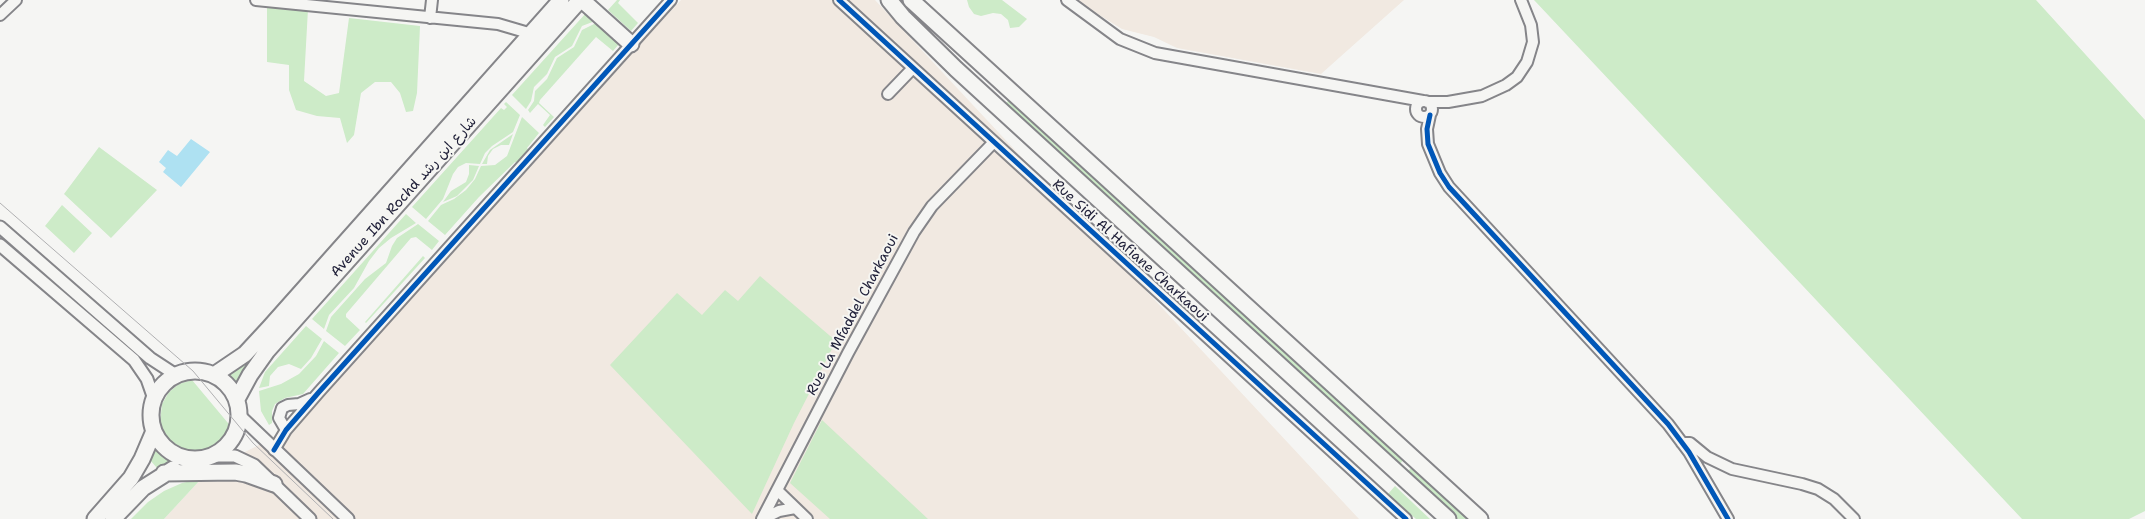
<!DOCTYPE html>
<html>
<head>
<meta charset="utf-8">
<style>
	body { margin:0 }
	canvas { display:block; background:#f5f5f3 }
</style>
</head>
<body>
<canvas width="2145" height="519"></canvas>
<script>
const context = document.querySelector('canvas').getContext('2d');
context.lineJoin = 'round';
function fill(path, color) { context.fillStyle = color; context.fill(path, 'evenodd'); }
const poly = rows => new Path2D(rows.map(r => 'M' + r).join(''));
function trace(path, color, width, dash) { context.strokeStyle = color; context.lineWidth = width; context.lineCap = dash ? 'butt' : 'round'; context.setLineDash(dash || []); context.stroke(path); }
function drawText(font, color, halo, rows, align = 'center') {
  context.font = font + ' "Shantell Sans","Playpen Sans Arabic",sans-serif'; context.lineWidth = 4; context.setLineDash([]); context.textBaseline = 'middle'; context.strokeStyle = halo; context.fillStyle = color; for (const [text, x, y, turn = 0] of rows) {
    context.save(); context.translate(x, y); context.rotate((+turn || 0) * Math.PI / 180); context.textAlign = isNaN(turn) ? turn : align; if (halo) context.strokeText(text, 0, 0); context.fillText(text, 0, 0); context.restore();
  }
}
const built = poly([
	[681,0,875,0,1359,519,164,519,201,479,245,452,281,434],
	[1075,0,1404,0,1321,74,1177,48,1154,37,1122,29]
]);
const green = poly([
	[617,0,620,0,618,3,638,23,631,31,608,10],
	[967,0,1002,0,1027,19,1019,27,1010,28,1008,20,1001,14,993,13,981,16,974,14,969,7],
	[1534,0,2036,0,2145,120,2145,511,2129,519,2022,519],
	[267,4,308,9,304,81,326,96,339,93,349,18,420,26,417,93,413,111,406,112,400,93,391,82,375,82,361,93,354,135,347,143,340,118,317,116,296,110,289,90,289,65,267,62],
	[586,13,595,21,582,26,572,46,555,57,547,74,534,87,531,101,526,109,512,95],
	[596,23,619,44,613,51,596,37,540,100,539,103,554,117,545,127,543,125,550,115,538,104,530,113,528,110,534,101,535,91,547,79,557,58,574,47,582,30],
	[1010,99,1404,459,1399,465,1005,104],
	[506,102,520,115,513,132,492,146,485,153,480,164,466,163,458,167,453,174,443,199,426,219,412,207,501,108,504,110,507,107,504,104],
	[522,117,539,133,527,148,530,151,518,164,515,162,479,197,445,235,428,221,441,205,454,199,466,190,475,179,481,166,495,165,507,156],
	[513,134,509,145,501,145,493,149,488,156,487,164,482,164,490,150],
	[99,147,157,190,111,238,64,194],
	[469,165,479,166,473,180,457,196,443,202,451,191,466,182,469,174],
	[62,205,92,233,74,253,45,226],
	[406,214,416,223,391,238,379,248,369,261,354,288,329,315,324,329,312,319],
	[418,224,439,241,432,250,416,237,411,238,346,314,346,317,360,330,345,346,326,331,331,317,365,279,386,263,392,246,397,238],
	[423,256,425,258,366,323,365,322],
	[760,276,836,341,794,423,752,514,610,365,677,293,702,315,725,290,738,301],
	[306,326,322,339,311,358,301,369,289,364,278,367,270,376,269,386,259,388,265,372],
	[324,341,339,353,303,394,285,398,275,404,272,411,272,423,269,425,261,411,259,391,281,384,299,374,316,356],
	[248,359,251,361,237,383,229,375],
	[192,380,233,429,222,446,204,454,191,455,178,450,164,436,160,423,162,404,169,392,179,384],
	[822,420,912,504,928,519,830,519,790,483],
	[156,447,164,455,174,461,157,468,150,460],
	[1412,467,1470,519,1458,519,1407,472],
	[201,479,164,519,131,519,148,502,164,491,182,483],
	[1395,486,1430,519,1416,519,1388,494]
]);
const water = poly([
	[191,139,210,152,181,187,163,172,166,168,159,162,168,150,177,156]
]);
const minor = poly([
	[256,0,498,24,532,34],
	[839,0,1406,519],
	[1067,0,1120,39,1155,53,1423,101],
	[0,15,16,0],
	[430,18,432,0],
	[888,94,913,68],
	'1416 109a8 8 0 1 1 16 0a8 8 0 1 1-16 0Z',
	[1427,102,1448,102,1482,96,1506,85,1517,77,1527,62,1533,42,1531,25,1521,0],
	[1430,115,1427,129,1428,144,1440,173,1449,187,1668,424,1689,452,1728,519],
	[286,430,279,418,282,408,288,405,299,404,310,399],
	[1682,443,1690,443,1707,457,1732,469,1802,484,1818,489,1834,499,1854,519],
	[274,450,286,430,319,392,671,0],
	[777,490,807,519],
	[762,519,848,353,914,232,932,206,994,142],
	[763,519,779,511,795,508]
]);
const tertiary = poly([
	[0,227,150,358,176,375],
	[0,245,134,360,147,379,154,399],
	[240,416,348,519],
	[214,456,235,456,254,465,310,519]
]);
const primary = poly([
	[582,0,631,44],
	[889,0,903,17,956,69,1448,519],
	[911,0,1480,519],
	'151 415a44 44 0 1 1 88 0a44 44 0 1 1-88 0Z',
	[214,375,245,354,270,327,561,0],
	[237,399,250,375,267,351,580,0],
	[164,473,235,472,246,474,274,484],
	[95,519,131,478,142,459,154,431],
	[113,519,143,488,173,469]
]);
const tram = poly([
	[0,203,193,371,253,443,333,519]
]);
const cycleway = poly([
	[839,0,1406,519],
	[1430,115,1427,129,1428,144,1440,173,1449,187,1668,424,1689,452,1728,519],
	[274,450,286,430,319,392,671,0]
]);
const streetNames = [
	["Avenue Ibn Rochd شارع ابن رشد",404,197,-48],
	["Rue Sidi Al Hafiane Charkaoui",1130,251,42],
	["Rue La Mfaddel Charkaoui",853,315,-62]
];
fill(built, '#f1e9e1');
fill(green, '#cdebc8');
fill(water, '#aee1f2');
trace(minor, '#858589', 14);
trace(tertiary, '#858589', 15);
trace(primary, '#858589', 19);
trace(minor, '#f5f5f3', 10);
trace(tertiary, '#f5f5f3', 11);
trace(primary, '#f5f5f3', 15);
trace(tram, '#b0b0b2', 1);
trace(cycleway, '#0057b8', 5);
drawText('14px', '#22223b', '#f6f6f2', streetNames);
</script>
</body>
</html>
